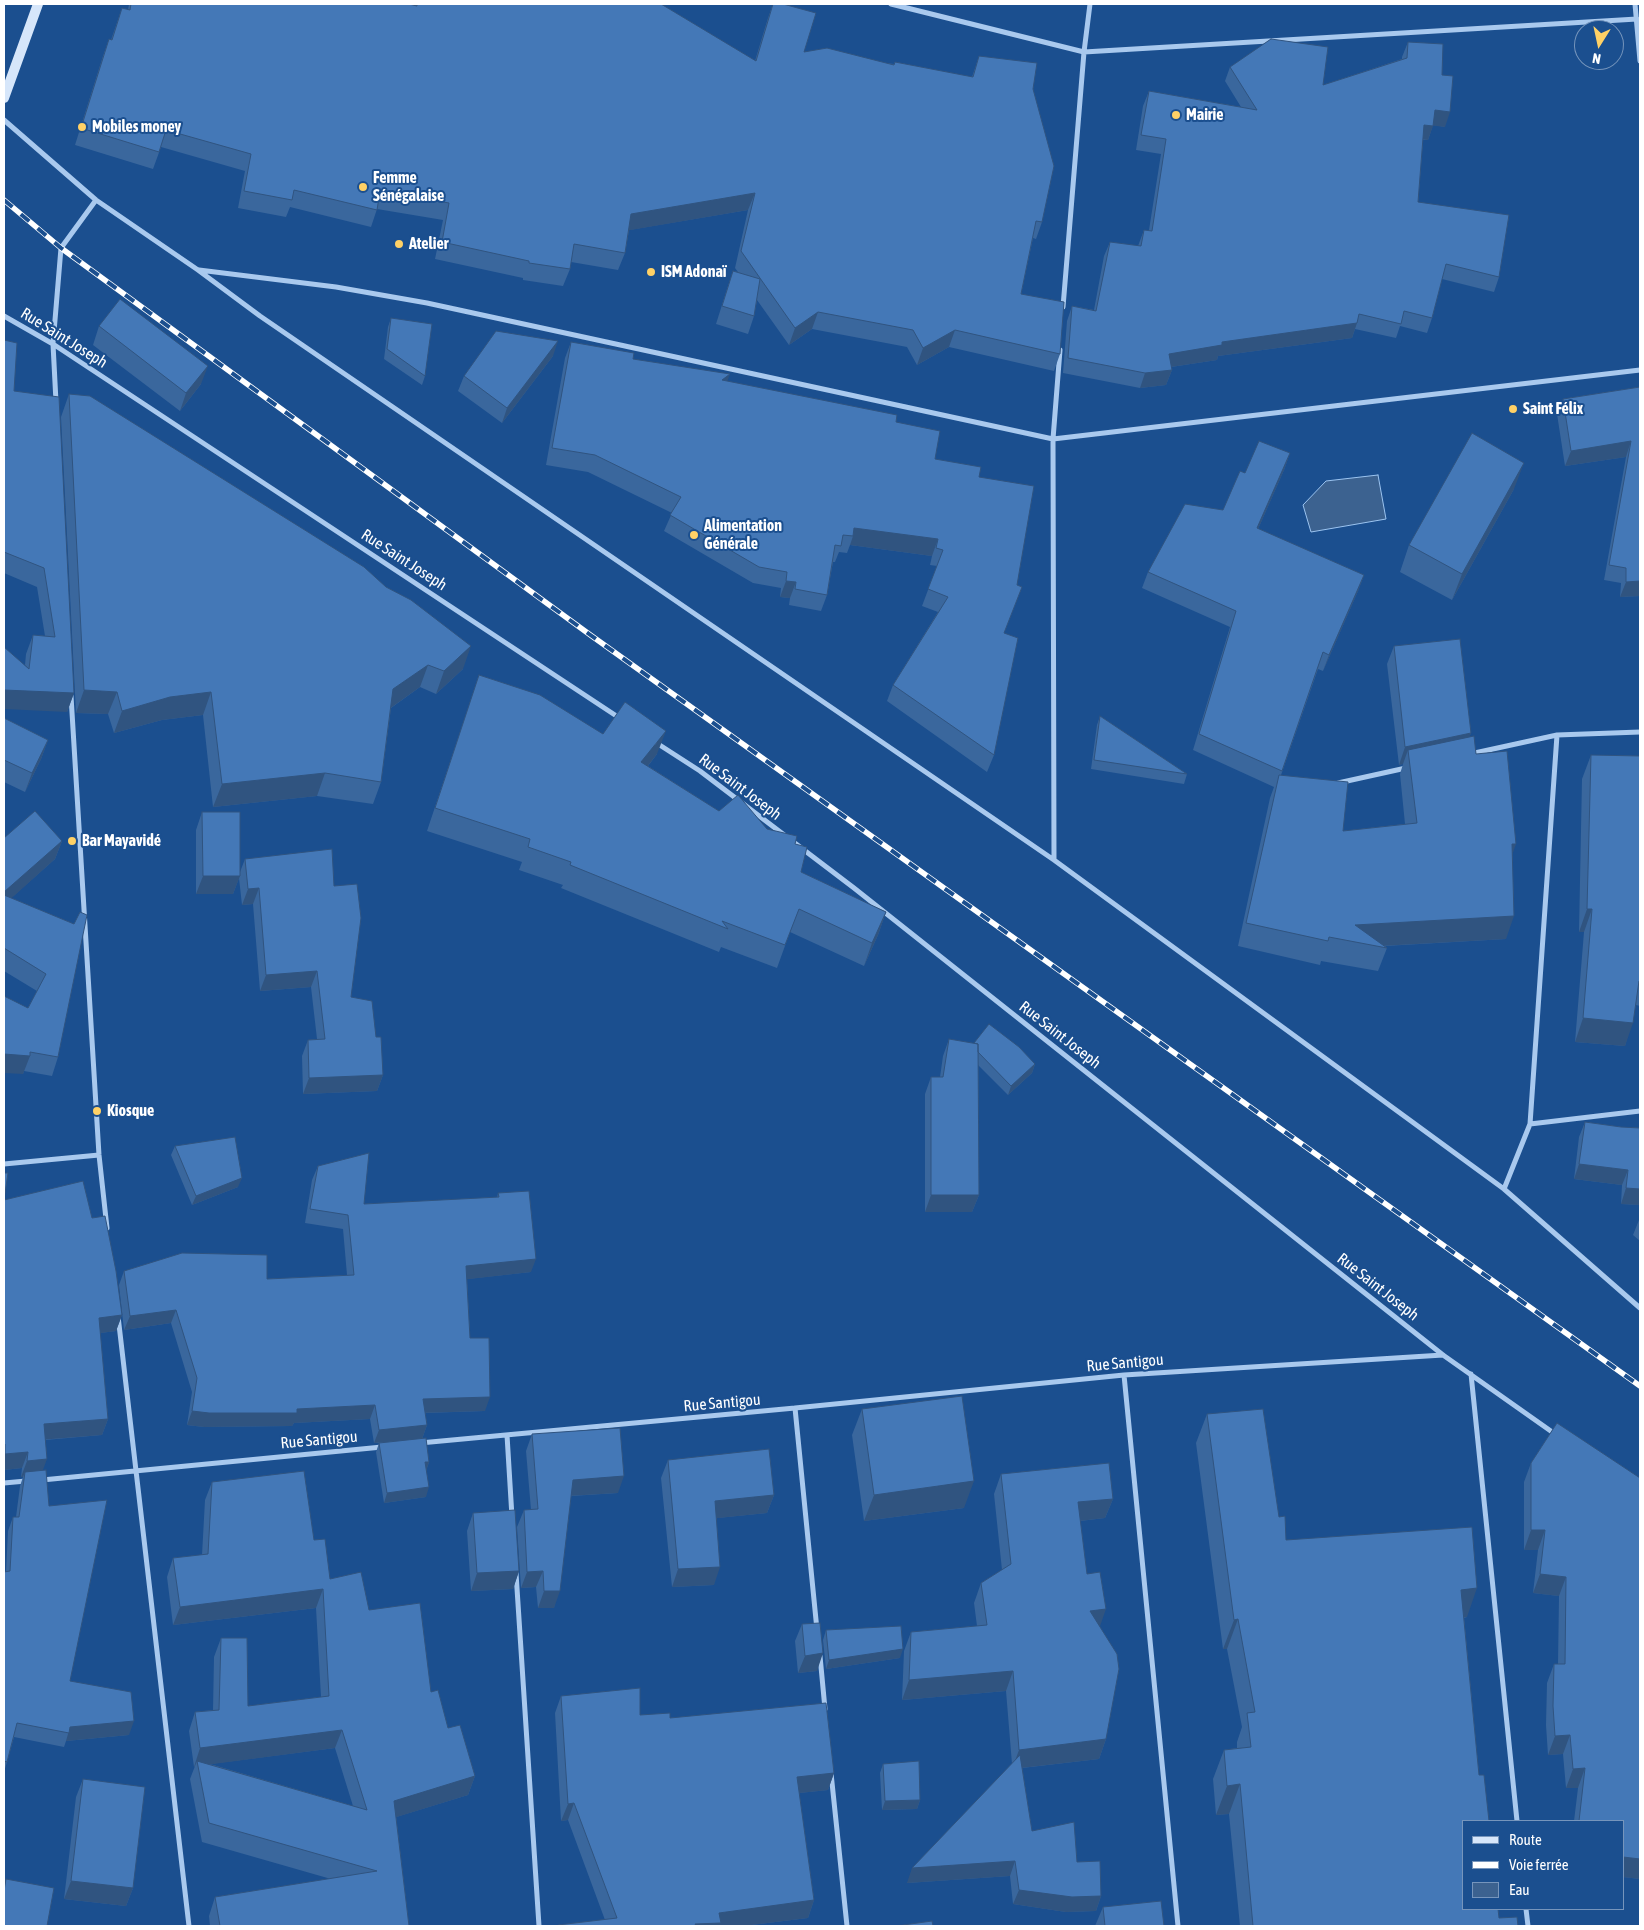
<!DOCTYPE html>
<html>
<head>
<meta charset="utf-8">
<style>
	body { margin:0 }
	#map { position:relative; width:1644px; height:1930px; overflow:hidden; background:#1b4f8f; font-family:"Asap Condensed",sans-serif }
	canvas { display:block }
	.frame { position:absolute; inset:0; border:5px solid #fff; pointer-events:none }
	.legend { position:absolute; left:1462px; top:1820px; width:162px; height:90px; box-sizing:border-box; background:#1b4f8f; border:1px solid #7695bc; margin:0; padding:6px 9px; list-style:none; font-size:15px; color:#fff }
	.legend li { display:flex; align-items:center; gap:10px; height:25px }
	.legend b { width:25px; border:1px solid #7695bc }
	.north { position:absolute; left:1574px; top:20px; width:50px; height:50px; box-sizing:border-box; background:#1b4f8f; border:1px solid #7695bc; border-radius:50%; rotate:190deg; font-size:14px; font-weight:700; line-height:20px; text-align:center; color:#fff }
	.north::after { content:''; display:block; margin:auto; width:18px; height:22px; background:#ffd166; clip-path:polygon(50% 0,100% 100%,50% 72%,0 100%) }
</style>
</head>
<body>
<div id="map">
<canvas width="1644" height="1930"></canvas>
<div class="frame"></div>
<ul class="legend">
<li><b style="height:6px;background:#d6e6fa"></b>Route</li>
<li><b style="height:6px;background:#fff"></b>Voie ferrée</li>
<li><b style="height:14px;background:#3c6290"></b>Eau</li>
</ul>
<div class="north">N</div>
</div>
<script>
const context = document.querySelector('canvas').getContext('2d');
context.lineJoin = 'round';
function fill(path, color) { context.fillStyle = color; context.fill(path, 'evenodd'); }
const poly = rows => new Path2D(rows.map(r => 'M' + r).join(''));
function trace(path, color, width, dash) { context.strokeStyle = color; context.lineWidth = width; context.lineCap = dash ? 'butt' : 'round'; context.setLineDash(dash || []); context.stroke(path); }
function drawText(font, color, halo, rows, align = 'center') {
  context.font = font + ' "Asap Condensed",sans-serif'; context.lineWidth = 4; context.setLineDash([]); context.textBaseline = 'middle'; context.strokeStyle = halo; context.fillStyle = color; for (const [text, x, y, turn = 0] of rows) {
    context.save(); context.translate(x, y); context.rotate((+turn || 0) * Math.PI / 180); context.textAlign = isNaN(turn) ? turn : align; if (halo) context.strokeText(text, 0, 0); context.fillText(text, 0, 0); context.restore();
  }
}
const water = poly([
	[1378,475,1386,519,1311,532,1303,505,1326,481,1378,475]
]);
const minor = poly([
	[891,4,1084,52,1637,19],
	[1635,4,1640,61],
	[4,120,96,200,198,270,260,316,1054,860,1504,1189,1640,1308],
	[199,270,336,287,427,303,1053,439,1640,370],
	[1063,307,1084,52,1090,4],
	[4,316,53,344,621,719],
	[56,402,53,344,61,248,96,200],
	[71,696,99,1155,107,1228],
	[655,742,700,771,854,888,1443,1355,1555,1434],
	[1470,754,1557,735,1640,732],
	[1338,783,1406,768],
	[1054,860,1053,439,1060,350],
	[1530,1124,1640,1111],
	[4,1164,99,1155],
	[1504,1189,1530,1124,1557,735],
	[118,1316,189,1926],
	[1471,1374,1517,1821],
	[1124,1375,1178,1926],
	[795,1408,817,1630],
	[507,1435,512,1517],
	[420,1443,795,1408,1124,1375,1443,1355],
	[42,1480,382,1447],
	[4,1483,26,1481],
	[516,1573,539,1926],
	[820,1656,825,1709],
	[831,1773,847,1926],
	[1526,1909,1528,1926]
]);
const secondary = poly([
	[4,98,38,4]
]);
const rail = poly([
	[4,200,61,248,589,634,1640,1386]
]);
const wall = poly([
	[129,4,409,4,414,5,415,4,661,4,755,61,768,18,773,4,804,52,894,64,895,62,972,77,979,56,1033,89,1042,222,1036,239,1033,238,1021,294,1060,354,1054,371,949,347,917,365,907,347,812,329,789,345,757,300,754,316,748,334,716,324,727,289,733,271,738,272,735,268,748,210,629,230,625,253,618,270,571,262,570,269,563,286,523,280,523,278,435,259,443,220,377,209,371,227,290,207,286,217,238,208,245,171,161,147,153,169,75,145,103,56,109,39,111,40,122,8,128,10],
	[1408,42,1442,75,1445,127,1433,125,1428,140,1423,140,1418,202,1499,277,1494,292,1442,279,1432,318,1427,333,1400,326,1396,338,1355,329,1352,338,1218,356,1217,360,1171,367,1172,370,1166,385,1140,388,1063,373,1067,321,1072,306,1094,310,1104,256,1110,242,1138,246,1144,230,1149,230,1161,154,1136,150,1143,106,1149,91,1241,107,1225,81,1230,67,1323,85,1402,59,1402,57],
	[391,318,425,376,422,385,384,359,388,327],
	[99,326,201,384,180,411,93,345],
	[4,340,74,693,67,712,25,665,26,654,33,635,45,636,37,587,4,573],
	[571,342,633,359,896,422,935,459,979,477,1017,585,1022,587,1004,633,994,755,987,772,887,701,893,685,938,612,922,606,937,566,930,565,932,556,850,545,847,553,839,552,835,562,833,562,827,595,821,611,789,605,790,598,780,597,781,588,753,583,664,531,672,513,588,472,546,465,565,358],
	[553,356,502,423,458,391,464,376],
	[1640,387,1640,596,1620,597,1621,583,1604,580,1626,457,1565,466,1557,414,1563,399],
	[69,394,463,669,436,694,420,687,391,708,381,782,373,804,317,796,213,807,203,715,162,720,114,733,108,714,76,713,61,417],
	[1290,453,1284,470,1258,529,1364,575,1358,591,1323,671,1318,669,1281,775,1343,831,1405,824,1400,774,1403,764,1399,765,1387,664,1394,646,1471,733,1469,737,1512,854,1506,939,1385,946,1387,948,1378,971,1321,961,1320,965,1238,946,1270,798,1274,787,1193,750,1230,627,1142,588,1148,572,1223,510],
	[1514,489,1452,600,1400,572,1409,545],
	[479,675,603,734,657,754,648,766,719,811,767,829,795,844,801,872,886,912,878,935,864,966,790,932,777,968,721,947,719,952,561,888,563,885,519,870,522,862,427,831],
	[1100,716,1187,774,1184,784,1091,769,1097,725],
	[4,718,48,740,41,759,25,792,4,782],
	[1591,755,1640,756,1640,1006,1636,1005,1625,1046,1575,1042,1584,932,1579,932,1582,779],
	[202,812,240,872,245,859,334,886,351,997,376,1037,383,1075,377,1091,303,1094,302,1056,308,1040,317,1039,311,987,260,991,253,904,242,905,239,878,233,894,196,894,196,830],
	[4,838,62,841,55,859,11,898,74,924,58,1057,52,1076,24,1071,23,1074,28,1008,37,991,4,971],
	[949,1039,1035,1064,1032,1073,1008,1095,978,1065,979,1195,972,1212,925,1212,925,1094,931,1077,940,1077,943,1056],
	[1585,1122,1621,1127,1640,1128,1640,1205,1621,1204,1622,1185,1574,1179,1579,1137],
	[175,1146,238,1187,192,1205,171,1155],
	[318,1166,364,1204,497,1198,498,1193,531,1272,467,1279,470,1338,485,1411,425,1413,427,1425,422,1439,429,1462,426,1471,426,1497,384,1503,376,1452,379,1443,374,1443,370,1419,294,1423,292,1426,204,1427,187,1425,192,1392,171,1323,124,1330,119,1285,124,1271,267,1279,347,1275,343,1229,305,1223,312,1180],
	[4,1173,4,1200,92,1218,122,1315,116,1331,100,1333,108,1419,102,1435,45,1440,42,1470,49,1506,70,1681,129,1735,66,1741,64,1747,14,1737,7,1762,4,1772,4,1572,6,1572,8,1531,13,1517,16,1517,20,1486,23,1477,21,1477,22,1468,4,1470],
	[1640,1218,1640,1241,1633,1235,1639,1220],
	[862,1409,964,1508,864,1521,852,1435],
	[1207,1414,1279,1517,1286,1540,1467,1617,1464,1618,1479,1775,1499,1918,1518,1926,1240,1926,1229,1814,1216,1815,1213,1779,1224,1750,1237,1748,1237,1742,1242,1727,1227,1649,1223,1649,1196,1443],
	[1557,1423,1640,1879,1623,1877,1623,1821,1574,1821,1578,1788,1566,1788,1563,1754,1548,1755,1546,1725,1547,1683,1554,1664,1558,1664,1559,1596,1533,1593,1538,1550,1524,1550,1524,1482,1531,1463],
	[532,1434,618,1493,571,1496,554,1608,538,1608,536,1587,521,1588,517,1527,524,1510,531,1510,526,1451],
	[668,1460,774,1495,767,1513,717,1518,714,1585,672,1587,661,1478],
	[1001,1474,1113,1499,1105,1518,1080,1521,1087,1574,1100,1627,1106,1739,1099,1759,1022,1768,1032,1831,1077,1862,1101,1896,1096,1911,1066,1912,1013,1904,1010,1876,907,1883,1012,1764,1006,1691,902,1700,904,1651,911,1632,977,1626,974,1603,981,1583,1002,1570,994,1494],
	[212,1482,314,1540,330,1579,369,1610,431,1692,448,1728,475,1776,468,1795,396,1817,409,1926,210,1926,209,1916,215,1897,331,1879,202,1842,190,1779,195,1766,194,1767,189,1731,195,1712,213,1710,214,1657,221,1638,248,1706,321,1697,316,1608,173,1625,167,1577,173,1558,202,1555,205,1500],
	[335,1748,353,1806,210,1764],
	[473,1513,519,1571,513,1589,471,1591,467,1531],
	[802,1624,817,1671,798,1673,795,1641],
	[826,1630,900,1658,826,1669,823,1640],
	[561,1696,640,1715,670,1718,834,1773,828,1790,799,1793,814,1900,808,1918,743,1926,558,1926,558,1925,605,1920,568,1820,561,1821,555,1713],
	[883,1764,920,1800,917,1809,882,1810,880,1773],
	[83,1779,133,1888,126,1906,64,1899,76,1797],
	[1103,1907,1164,1926,1095,1926]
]);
const shadedWall = poly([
	[1435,110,1450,112,1445,127,1429,125],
	[1424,125,1433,126,1428,140,1419,139],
	[755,193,748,210,625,231,631,214],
	[818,312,812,329,789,345,795,328],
	[1357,323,1352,338,1218,356,1217,360,1164,368,1169,354,1222,342],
	[955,330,949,347,917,365,923,348],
	[558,341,553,356,502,423,507,408],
	[208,366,201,384,180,411,186,393],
	[1172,370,1166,385,1140,388,1145,373],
	[730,374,724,390,722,380],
	[1631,441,1626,457,1565,466,1571,451],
	[1290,453,1284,470,1251,545,1257,528],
	[1524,463,1514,489,1452,600,1462,574],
	[854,528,938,539,932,556,850,545,853,536],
	[1364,575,1358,591,1323,671,1329,655],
	[786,581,796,582,790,598,780,597],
	[1640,581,1640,596,1620,597,1626,582],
	[471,646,463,669,436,694,444,671],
	[428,665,420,687,385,712,393,689],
	[4,690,74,693,67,712,4,709],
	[84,690,117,692,108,714,76,713],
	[211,692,203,715,162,720,114,733,122,711,170,697],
	[666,731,657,754,633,785,641,762],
	[1471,733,1464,751,1408,750,1403,764,1399,765,1405,747],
	[48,740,41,759,25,792,32,773],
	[325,773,317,796,213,807,222,784],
	[62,841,55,859,4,905,4,892],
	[1512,844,1516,844,1508,867],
	[203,876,240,876,233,894,196,894],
	[259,888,253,904,242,905,248,889],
	[1587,909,1592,909,1584,932,1579,932],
	[886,912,878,935,864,966,872,943],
	[1514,916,1506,939,1380,946,1355,925],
	[317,971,311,987,260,991,266,975],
	[1583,1018,1633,1023,1625,1046,1575,1042],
	[4,1054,30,1056,23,1074,4,1073],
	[1035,1064,1032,1073,1008,1095,1011,1086],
	[383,1075,377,1091,303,1094,309,1078],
	[1579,1164,1628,1170,1622,1185,1574,1179],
	[242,1178,238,1187,192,1205,196,1196],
	[1626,1188,1640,1189,1640,1205,1621,1204],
	[931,1195,979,1195,972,1212,925,1212],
	[536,1259,531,1272,461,1280,466,1266],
	[176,1310,171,1323,124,1330,130,1316],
	[122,1315,116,1331,93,1334,99,1318],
	[490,1397,485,1411,418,1413,423,1399],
	[375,1405,370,1419,294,1423,292,1426,204,1427,187,1425,192,1411,297,1409],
	[108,1419,102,1435,39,1440,44,1424],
	[427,1425,422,1439,374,1443,379,1430],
	[28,1452,22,1468,4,1470,4,1459,5,1454],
	[47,1459,41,1475,25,1472,23,1477,21,1477,27,1461],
	[425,1462,429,1462,426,1471],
	[624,1476,618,1493,567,1496,573,1480],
	[974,1481,964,1508,864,1521,874,1495],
	[429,1487,426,1497,384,1503,387,1493],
	[774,1495,767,1513,709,1519,715,1501],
	[1113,1499,1105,1518,1070,1522,1078,1502],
	[1531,1530,1545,1530,1538,1550,1524,1550],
	[720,1567,714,1585,672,1587,678,1569],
	[519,1571,513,1589,471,1591,477,1573],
	[543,1571,536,1587,521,1588,527,1572],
	[1540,1574,1566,1577,1559,1596,1533,1593],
	[1477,1588,1467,1617,1451,1619,1461,1590],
	[323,1589,316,1608,173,1625,180,1607],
	[544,1591,560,1591,554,1608,538,1608],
	[1106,1609,1099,1629,1090,1611],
	[1238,1619,1227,1649,1223,1649,1234,1620],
	[903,1649,900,1658,826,1669,829,1660],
	[823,1653,817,1671,798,1673,805,1656],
	[1013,1671,1006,1691,902,1700,909,1680],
	[134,1721,129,1735,66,1741,70,1727],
	[342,1730,335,1748,198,1766,197,1761,195,1766,194,1767,200,1748],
	[1570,1735,1563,1754,1548,1755,1555,1736],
	[1106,1739,1099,1759,1012,1769,1019,1750],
	[1585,1768,1578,1788,1566,1788,1573,1769],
	[834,1773,828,1790,790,1794,797,1777],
	[475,1776,468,1795,387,1820,394,1801],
	[1240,1784,1229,1814,1216,1815,1227,1786],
	[920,1800,917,1809,882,1810,885,1801],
	[574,1803,568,1820,561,1821,568,1804],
	[1623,1857,1640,1859,1640,1879,1623,1877],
	[1015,1861,1010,1876,907,1883,912,1868],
	[71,1881,133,1888,126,1906,64,1899],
	[1019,1890,1101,1896,1096,1911,1066,1912,1013,1904],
	[814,1900,808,1918,743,1926,695,1926,695,1924,719,1913]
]);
const building = poly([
	[131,4,409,4,417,6,417,4,661,4,756,61,773,4,783,4,816,13,804,52,827,48,894,65,895,62,973,77,979,56,1037,63,1033,89,1054,166,1042,222,1036,221,1021,294,1064,302,1060,354,955,330,923,348,913,330,818,312,795,328,741,251,755,193,631,214,625,253,574,244,570,269,529,263,529,261,442,242,449,203,380,191,377,210,294,190,292,200,244,191,251,154,166,130,159,152,81,128,109,39,112,40,122,8,130,10,131,4],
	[1271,39,1328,47,1323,85,1407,58,1408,42,1443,44,1442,75,1453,76,1450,112,1435,110,1433,126,1424,125,1418,202,1509,215,1499,277,1446,264,1432,318,1404,311,1401,324,1359,314,1357,323,1222,342,1222,345,1169,354,1172,370,1145,373,1068,358,1072,306,1096,311,1110,242,1141,246,1144,230,1152,231,1166,139,1141,135,1149,91,1257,110,1230,67,1271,39],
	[733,271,760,279,754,316,722,306,733,271],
	[120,299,208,366,186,393,99,326,120,299],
	[391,318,432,324,425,376,387,349,391,318],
	[496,331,558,341,507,408,464,376,496,331],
	[4,340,17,343,14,391,59,397,74,693,4,690,4,647,29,669,33,635,55,637,44,568,4,552,4,340],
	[571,342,634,353,633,359,730,374,722,380,897,415,896,422,940,431,935,459,981,467,979,477,1034,486,1017,585,1022,587,1004,633,1018,638,994,755,893,685,948,597,928,589,943,550,936,548,938,539,854,528,853,536,843,535,841,546,835,545,827,595,795,589,796,582,786,581,787,572,759,567,670,515,681,497,595,455,552,448,571,342],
	[1640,387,1640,581,1626,582,1626,568,1609,565,1631,441,1571,451,1563,399,1640,387],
	[69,394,90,396,364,567,386,587,411,600,471,646,444,671,428,665,393,689,381,782,325,773,222,784,211,692,170,697,122,711,117,692,84,690,69,394],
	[1472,433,1524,463,1462,574,1409,545,1472,433],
	[1259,441,1290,453,1257,528,1364,575,1329,655,1323,652,1282,771,1199,734,1236,611,1148,572,1185,504,1223,510,1240,471,1245,473,1259,441],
	[1460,639,1471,733,1405,747,1394,646,1460,639],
	[479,675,540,695,603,734,625,702,666,731,641,762,719,811,738,795,767,829,797,836,795,844,807,847,801,872,886,912,872,943,799,909,785,945,722,921,728,929,570,865,571,862,528,847,530,839,435,808,479,675],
	[1100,716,1187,774,1094,760,1100,716],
	[4,718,48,740,32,773,4,760,4,718],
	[1474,736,1476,754,1507,751,1516,844,1512,844,1514,916,1355,925,1387,948,1329,937,1328,941,1246,923,1279,775,1348,782,1343,831,1417,823,1408,750,1474,736],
	[1591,755,1640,756,1640,981,1639,981,1633,1023,1583,1018,1592,909,1587,909,1591,755],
	[35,811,62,841,4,892,4,838,35,811],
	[202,812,240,812,240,876,203,876,202,812],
	[332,849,334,886,357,884,361,918,351,997,372,1001,376,1037,381,1037,383,1075,309,1078,308,1040,325,1039,317,971,266,975,259,888,248,889,245,859,332,849],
	[4,895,74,924,80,912,87,915,58,1057,30,1052,30,1056,4,1054,4,996,28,1008,46,974,4,948,4,895],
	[989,1024,1019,1047,1035,1064,1011,1086,978,1052,978,1044,974,1043,989,1024],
	[949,1039,978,1044,979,1195,931,1195,931,1077,943,1077,949,1039],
	[1585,1122,1621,1127,1640,1128,1640,1189,1626,1188,1628,1170,1579,1164,1585,1122],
	[235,1137,242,1178,196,1196,175,1146,235,1137],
	[369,1153,364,1204,499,1197,498,1193,529,1191,536,1259,466,1266,470,1338,489,1338,490,1397,423,1399,427,1425,379,1430,375,1405,297,1409,297,1413,209,1413,192,1411,197,1378,176,1310,130,1316,124,1271,182,1253,267,1255,267,1279,354,1275,348,1215,310,1209,318,1166,369,1153],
	[4,1173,8,1173,4,1200,83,1181,92,1218,105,1216,116,1271,122,1315,99,1318,108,1419,44,1424,47,1459,27,1461,28,1452,5,1454,5,1444,4,1444,4,1173],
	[962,1396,974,1481,874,1495,862,1409,962,1396],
	[1263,1409,1279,1517,1285,1516,1286,1540,1472,1527,1477,1588,1461,1590,1479,1775,1484,1775,1489,1821,1463,1821,1463,1909,1498,1909,1499,1918,1517,1917,1518,1926,1253,1926,1240,1784,1227,1786,1224,1750,1251,1747,1247,1713,1255,1712,1238,1619,1234,1620,1207,1414,1263,1409],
	[1557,1423,1640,1478,1640,1859,1623,1857,1623,1821,1579,1821,1585,1768,1573,1769,1570,1735,1555,1736,1553,1706,1554,1664,1565,1664,1566,1577,1540,1574,1545,1530,1531,1530,1531,1463,1557,1423],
	[620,1428,624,1476,573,1480,560,1591,544,1591,543,1571,527,1572,524,1510,538,1509,532,1434,620,1428],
	[426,1438,429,1462,425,1462,429,1487,387,1493,379,1443,426,1438],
	[769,1449,774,1495,715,1501,720,1567,678,1569,668,1460,769,1449],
	[1109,1463,1113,1499,1078,1502,1087,1574,1100,1572,1106,1609,1090,1611,1117,1654,1119,1669,1106,1739,1019,1750,1013,1671,909,1680,911,1632,987,1625,981,1583,1011,1564,1001,1474,1109,1463],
	[46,1470,49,1506,107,1500,70,1681,131,1692,134,1721,70,1727,69,1733,17,1723,7,1762,4,1761,4,1572,10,1571,13,1517,19,1517,25,1472,46,1470],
	[304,1471,314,1540,325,1539,330,1579,361,1572,369,1610,420,1603,431,1692,438,1690,448,1728,460,1725,475,1776,394,1801,409,1926,220,1926,215,1897,377,1871,209,1823,197,1761,367,1810,342,1730,200,1748,195,1712,219,1710,221,1638,247,1638,248,1706,329,1696,323,1589,180,1607,173,1558,208,1554,212,1482,304,1471],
	[515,1510,519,1571,477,1573,473,1513,515,1510],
	[820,1623,823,1653,805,1656,802,1624,820,1623],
	[901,1626,903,1649,829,1660,826,1630,901,1626],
	[640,1688,640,1715,670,1713,670,1718,826,1703,834,1773,797,1777,814,1900,719,1913,721,1923,695,1924,696,1926,558,1926,558,1925,617,1918,574,1803,568,1804,561,1696,640,1688],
	[1020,1755,1032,1831,1074,1822,1077,1862,1100,1861,1101,1896,1072,1897,1019,1890,1015,1861,912,1868,1020,1755],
	[919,1761,920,1800,885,1801,883,1764,919,1761],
	[83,1779,145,1787,133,1888,71,1881,83,1779],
	[6,1879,54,1888,47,1926,4,1926,4,1891,6,1879],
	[1161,1901,1164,1926,1105,1926,1103,1907,1161,1901],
	[932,1921,933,1926,896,1926,932,1921]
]);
const markers = [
	[1176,115,5,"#ffd166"],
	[82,127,5,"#ffd166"],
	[363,187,5,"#ffd166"],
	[399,244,5,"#ffd166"],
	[651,272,5,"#ffd166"],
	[1513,409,5,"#ffd166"],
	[694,535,5,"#ffd166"],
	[72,841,5,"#ffd166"],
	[97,1111,5,"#ffd166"]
];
const poiNames = [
	["Mairie",1186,115],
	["Mobiles money",92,127],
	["Femme",373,178],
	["Sénégalaise",373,196],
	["Atelier",409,244],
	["ISM Adonaï",661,272],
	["Saint Félix",1523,409],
	["Alimentation",704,526],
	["Générale",704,544],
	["Bar Mayavidé",82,841],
	["Kiosque",107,1111]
];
const streetNames = [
	["Rue Saint Joseph",64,338,32],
	["Rue Saint Joseph",404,560,33],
	["Rue Saint Joseph",740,787,37],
	["Rue Saint Joseph",1060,1035,38],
	["Rue Saint Joseph",1378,1287,38],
	["Rue Santigou",1125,1363,-5],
	["Rue Santigou",722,1403,-5],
	["Rue Santigou",319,1440,-5]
];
fill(water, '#3c6290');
trace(water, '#9cc4f0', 1);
trace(minor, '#a9c9ee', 5);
trace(secondary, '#d6e6fa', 10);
trace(rail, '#fff', 5.5);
trace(rail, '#1b4f8f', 4, [11]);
fill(wall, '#3a679d');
fill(shadedWall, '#305480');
fill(building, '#4478b7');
trace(building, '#305480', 1);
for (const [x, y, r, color] of markers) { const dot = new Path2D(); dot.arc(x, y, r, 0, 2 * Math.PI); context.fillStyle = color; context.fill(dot); trace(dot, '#1b4f8f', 2); }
drawText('bold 16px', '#fff', '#1b4f8f', poiNames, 'left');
drawText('16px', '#fff', '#1b4f8f', streetNames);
</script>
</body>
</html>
